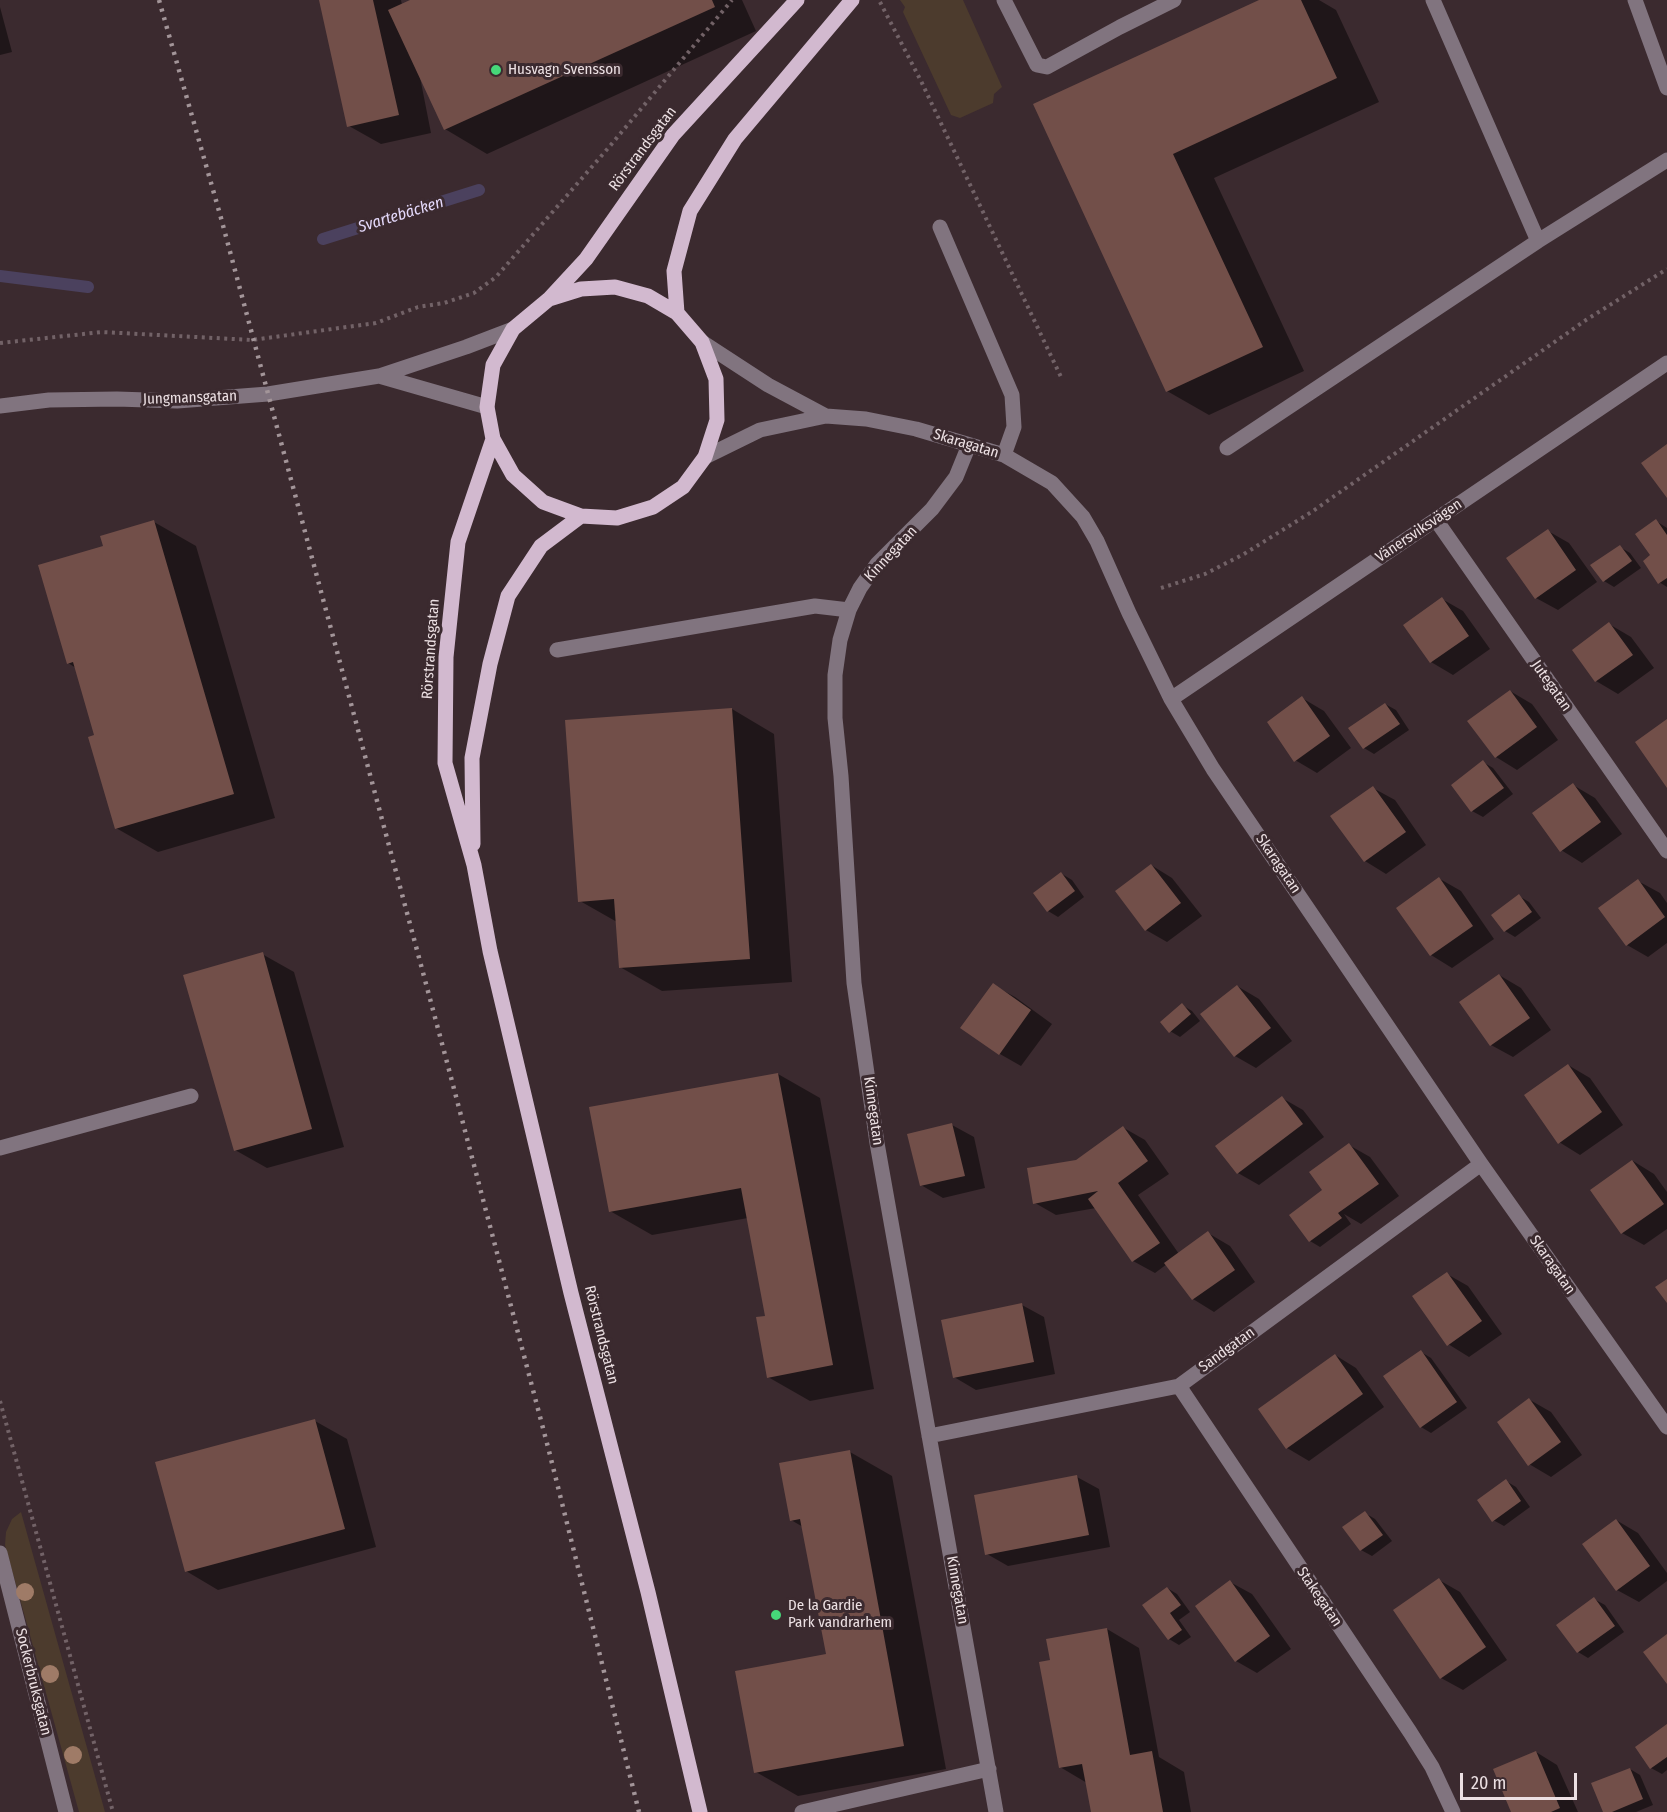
<!DOCTYPE html>
<html>
<head>
<meta charset="utf-8">
<style>
	body { margin:0 }
	#map { position:relative; width:1667px; height:1812px; overflow:hidden; background:#3b2a2f; font-family:"Fira Sans Condensed",sans-serif }
	canvas { display:block }
	.scale { position:absolute; left:1460px; top:1773px; width:117px; height:27px; box-sizing:border-box; border:3px solid #ece0e3; border-top:0; padding-left:8px; font-size:18px; line-height:21px; white-space:nowrap; color:#ece0e3; -webkit-text-stroke:4px #3b2a2f; paint-order:stroke }
</style>
</head>
<body>
<div id="map">
<canvas width="1667" height="1812"></canvas>
<div class="scale">20 m</div>
</div>
<script>
const context = document.querySelector('canvas').getContext('2d');
context.lineJoin = 'round';
function fill(path, color) { context.fillStyle = color; context.fill(path, 'evenodd'); }
const poly = rows => new Path2D(rows.map(r => 'M' + r).join(''));
function trace(path, color, width, dash) { context.strokeStyle = color; context.lineWidth = width; context.lineCap = dash ? 'butt' : 'round'; context.setLineDash(dash || []); context.stroke(path); }
function drawText(font, color, halo, rows, align = 'center') {
  context.font = font + ' "Fira Sans Condensed",sans-serif'; context.lineWidth = 6; context.setLineDash([]); context.textBaseline = 'middle'; context.strokeStyle = halo; context.fillStyle = color; for (const [text, x, y, turn = 0] of rows) {
    context.save(); context.translate(x, y); context.rotate((+turn || 0) * Math.PI / 180); context.textAlign = isNaN(turn) ? turn : align; if (halo) context.strokeText(text, 0, 0); context.fillText(text, 0, 0); context.restore();
  }
}
const green = poly([
	[900,0,963,0,1002,87,994,94,993,103,960,118,951,115,903,12,905,7],
	[21,1512,105,1812,79,1812,5,1545,6,1532,12,1519]
]);
const shadow = poly([
	[320,0,401,0,402,5,414,0,742,0,756,31,487,154,445,129,419,72,431,133,381,144,349,126],
	[1262,0,1319,0,1336,10,1379,102,1214,178,1304,371,1209,415,1167,391,1035,104],
	[0,7,12,52,0,55],
	[1656,521,1667,528,1667,587,1659,582],
	[154,522,196,546,275,818,158,852,116,828,96,736,76,668,68,663,105,547],
	[1548,531,1569,543,1597,582,1558,610,1536,598],
	[1620,547,1630,553,1641,568,1614,587,1604,581],
	[1442,599,1463,611,1490,649,1453,675,1431,662,1405,625],
	[1609,624,1631,637,1654,668,1618,694,1596,681,1574,650],
	[1510,691,1532,704,1558,740,1517,770,1496,757],
	[1302,698,1324,711,1351,748,1317,773,1295,760],
	[1385,704,1396,710,1409,730,1374,754,1364,748],
	[732,709,774,734,792,982,662,991,620,967,617,922,580,901],
	[1483,762,1493,768,1513,794,1483,817,1472,811],
	[1573,785,1595,798,1622,834,1582,863,1561,850],
	[1373,788,1395,800,1426,845,1386,874,1365,861],
	[1151,865,1172,878,1202,916,1167,942,1146,930],
	[1062,874,1072,880,1084,897,1058,917,1048,911],
	[1440,879,1461,891,1494,939,1452,968,1431,955],
	[1638,881,1660,893,1667,903,1667,943,1648,957,1627,945],
	[1519,896,1529,902,1541,918,1515,937,1505,931],
	[262,954,294,972,344,1147,267,1168,235,1150],
	[1499,975,1521,988,1551,1030,1513,1057,1491,1045,1461,1002],
	[993,985,1015,997,1052,1024,1021,1066,1000,1054],
	[1237,986,1259,999,1292,1041,1256,1068,1235,1056],
	[1182,1005,1192,1011,1200,1021,1180,1037,1170,1031],
	[1568,1065,1590,1078,1623,1125,1580,1155,1559,1142],
	[778,1074,820,1098,874,1389,810,1401,768,1377,767,1317,748,1218,652,1235,610,1211],
	[1282,1098,1303,1110,1324,1137,1259,1185,1238,1173],
	[952,1125,974,1137,985,1188,943,1198,921,1185],
	[1124,1128,1145,1140,1169,1174,1138,1195,1179,1254,1208,1233,1230,1246,1255,1282,1214,1312,1193,1299,1167,1264,1155,1273,1133,1261,1096,1208,1056,1215,1035,1203,1076,1161],
	[1349,1145,1370,1157,1399,1196,1361,1224,1344,1214,1351,1224,1320,1247,1310,1241,1322,1192],
	[1633,1161,1654,1174,1667,1192,1667,1229,1644,1245,1622,1233],
	[1447,1274,1468,1286,1502,1334,1469,1357,1448,1344],
	[1022,1305,1044,1317,1055,1374,976,1390,954,1377],
	[1421,1352,1431,1358,1467,1408,1431,1433,1421,1427],
	[1335,1355,1356,1368,1384,1407,1309,1461,1287,1448,1260,1409],
	[1530,1400,1551,1412,1582,1455,1551,1477,1529,1464],
	[315,1421,347,1439,376,1547,218,1590,186,1571],
	[850,1452,892,1476,946,1769,798,1796,756,1772,827,1655,803,1527,791,1520],
	[1077,1477,1099,1489,1110,1547,1008,1566,987,1554],
	[1506,1481,1516,1487,1530,1507,1504,1526,1493,1520],
	[1365,1513,1375,1519,1392,1541,1372,1556,1361,1550],
	[1616,1520,1638,1533,1667,1573,1667,1581,1639,1602,1617,1590],
	[1439,1580,1460,1592,1507,1660,1463,1690,1441,1678],
	[1230,1582,1252,1594,1291,1649,1257,1673,1236,1661],
	[1167,1588,1177,1594,1190,1612,1179,1620,1191,1637,1179,1645,1169,1639],
	[1594,1599,1605,1605,1624,1632,1588,1658,1578,1652],
	[1107,1629,1139,1648,1159,1757,1184,1772,1191,1812,1092,1812,1087,1783,1060,1767,1052,1661],
	[1667,1726,1667,1770,1662,1774,1651,1768,1637,1747],
	[1536,1752,1557,1765,1578,1812,1513,1812],
	[1630,1769,1640,1775,1653,1805,1636,1812,1605,1812]
]);
const stream = poly([
	[323,239,479,190],
	[0,276,88,287]
]);
const building = poly([
	[319,0,373,0,399,115,347,127],
	[410,0,712,0,715,7,444,130,388,10],
	[1259,0,1301,0,1337,78,1173,154,1263,347,1166,392,1033,104],
	[1667,444,1667,498,1641,463],
	[1656,519,1667,535,1667,578,1658,584,1643,561,1650,555,1635,534],
	[154,520,234,794,115,829,88,737,94,735,73,662,67,664,38,565,103,546,100,536],
	[1548,529,1576,570,1535,599,1506,558],
	[1620,545,1632,561,1603,582,1590,565],
	[1442,597,1469,636,1430,663,1403,625],
	[1609,622,1633,655,1595,682,1572,650],
	[1510,690,1537,727,1495,758,1467,721],
	[1302,696,1330,736,1294,762,1267,722],
	[1385,703,1400,724,1363,749,1348,728],
	[732,708,750,959,619,968,614,899,578,902,565,720],
	[1667,719,1667,788,1635,742],
	[1483,760,1504,788,1471,812,1451,785],
	[1573,783,1601,822,1560,852,1532,813],
	[1373,786,1406,832,1364,862,1330,816],
	[1151,864,1181,903,1145,931,1115,891],
	[1061,872,1075,891,1047,912,1033,893],
	[1439,877,1473,926,1430,956,1396,908],
	[1638,879,1665,917,1626,946,1598,908],
	[1519,894,1532,912,1504,932,1491,915],
	[263,952,312,1129,234,1151,183,975],
	[1499,974,1530,1018,1490,1046,1459,1002],
	[993,983,1031,1010,999,1055,960,1028],
	[1237,985,1271,1028,1234,1057,1200,1014],
	[1182,1003,1191,1014,1169,1033,1160,1022],
	[1568,1064,1602,1112,1558,1144,1524,1095],
	[778,1073,833,1365,767,1378,756,1317,765,1316,741,1188,609,1212,589,1107],
	[1282,1096,1303,1124,1237,1174,1215,1146],
	[952,1123,965,1176,920,1186,907,1134],
	[1123,1126,1148,1161,1118,1183,1160,1243,1132,1262,1088,1199,1098,1191,1033,1204,1027,1168,1076,1160],
	[1349,1143,1379,1184,1338,1213,1342,1218,1309,1242,1289,1215,1322,1190,1309,1172],
	[1632,1160,1664,1204,1621,1234,1590,1190],
	[1208,1231,1235,1270,1192,1300,1164,1263],
	[1447,1272,1482,1321,1447,1346,1412,1296],
	[1667,1279,1667,1303,1655,1287],
	[1022,1303,1034,1362,953,1378,941,1320],
	[1421,1350,1457,1402,1420,1428,1383,1376],
	[1335,1354,1363,1394,1286,1449,1258,1409],
	[1529,1398,1561,1442,1528,1466,1497,1422],
	[315,1419,345,1529,185,1572,155,1462],
	[850,1450,904,1746,754,1773,735,1671,826,1654,800,1519,790,1521,779,1463],
	[1077,1475,1089,1535,985,1555,974,1495],
	[1506,1479,1521,1501,1492,1522,1477,1500],
	[1365,1511,1383,1535,1360,1551,1342,1527],
	[1616,1519,1650,1566,1616,1591,1582,1544],
	[1439,1578,1486,1647,1440,1679,1393,1610],
	[1230,1580,1270,1636,1235,1662,1195,1606],
	[1167,1587,1181,1605,1170,1613,1182,1630,1168,1640,1142,1605],
	[1594,1597,1615,1626,1577,1653,1556,1625],
	[1107,1628,1130,1755,1152,1751,1163,1812,1091,1812,1082,1764,1059,1768,1039,1662,1050,1660,1046,1639],
	[1667,1634,1667,1684,1643,1652],
	[1667,1724,1667,1757,1650,1769,1635,1747],
	[1536,1751,1560,1808,1551,1812,1511,1812,1493,1769],
	[1630,1768,1643,1799,1612,1812,1603,1812,1591,1783]
]);
const path = poly([
	[880,2,921,81,1061,377],
	[0,343,102,332,252,340,376,323,418,307,444,303,474,293,496,277,610,146,732,0],
	[1161,588,1205,574,1244,554,1313,511,1586,320,1667,269],
	[0,1401,113,1812]
]);
const minor = poly([
	[1004,0,1037,65,1047,67,1120,27,1174,0],
	[1635,0,1667,88],
	[940,227,1012,395,1014,427,1004,455],
	[1538,241,1667,160],
	[702,342,768,385,826,416],
	[379,376,487,407],
	[0,406,49,400,117,399,177,401,268,394,379,376,466,347,513,329],
	[969,445,956,477,932,509,877,564,860,588,849,610,840,640,835,675,835,718,841,776,854,983,877,1143,996,1812],
	[1227,448,1538,241,1433,0],
	[705,457,760,430,826,416,866,419,916,429,1004,455,1052,483,1083,517,1097,541,1129,613,1171,699,1213,769,1481,1164,1667,1427],
	[1436,520,1667,851],
	[557,650,815,606,849,610],
	[1171,699,1667,363],
	[0,1148,191,1096],
	[1179,1386,1410,1732,1432,1767,1453,1812],
	[929,1436,1179,1386,1481,1164],
	[0,1553,66,1812],
	[802,1812,989,1769]
]);
const major = poly([
	[549,299,581,289,615,287,648,296,677,313,702,342,716,379,717,420,705,457,683,487,653,507,617,518,581,516,543,502,513,475,493,439,487,407,493,365,513,329,549,299,586,259,673,135,797,0],
	[677,313,674,271,690,211,735,139,852,0],
	[493,439,458,542,446,657,445,763,474,865,490,951,571,1293,648,1592,700,1812],
	[473,844,472,758,490,664,508,596,541,546,581,516]
]);
const rail = poly([
	[159,0,221,218,448,1066,549,1451,639,1812]
]);
const trees = [
	[25,1592],
	[50,1674],
	[73,1755]
];
const markers = [
	[496,70,6,"#46d779"],
	[776,1615,6,"#46d779"]
];
const poiNames = [
	["Husvagn Svensson",508,70],
	["De la Gardie",788,1606],
	["Park vandrarhem",788,1623]
];
const streetNames = [
	["Rörstrandsgatan",643,149,-53],
	["Jungmansgatan",190,398,-2],
	["Skaragatan",966,444,17],
	["Vänersviksvägen",1419,531,-34],
	["Kinnegatan",891,554,-47],
	["Rörstrandsgatan",431,649,-86],
	["Jutegatan",1551,686,55],
	["Skaragatan",1278,864,56],
	["Kinnegatan",873,1111,82],
	["Skaragatan",1552,1265,55],
	["Rörstrandsgatan",601,1335,76],
	["Sandgatan",1227,1350,-36],
	["Kinnegatan",957,1590,80],
	["Stakegatan",1319,1597,56],
	["Sockerbruksgatan",33,1682,76]
];
const waterNames = [
	["Svartebäcken",401,215,-17]
];
fill(green, '#4c3b2d');
fill(shadow, '#0007');
trace(stream, '#4b415e', 12);
fill(building, '#724f49');
trace(path, '#726267', 4, [3, 4.5]);
trace(minor, '#81747f', 15);
trace(major, '#d2b9cf', 15);
trace(rail, '#a39599', 4.5, [3, 6]);
context.fillStyle = '#9f7b67';
for (const [x, y] of trees) { context.beginPath(); context.arc(x, y, 9, 0, 2 * Math.PI); context.fill(); }
for (const [x, y, r, color] of markers) { const dot = new Path2D(); dot.arc(x, y, r, 0, 2 * Math.PI); context.fillStyle = color; context.fill(dot); trace(dot, '#3b2a2f', 2); }
drawText('15px', '#ece0e3', '#3b2a2f', poiNames, 'left');
drawText('15px', '#ece0e3', '#3b2a2f', streetNames);
drawText('italic 16px', '#e4d9fb', '#3b2a2f', waterNames);
</script>
</body>
</html>
